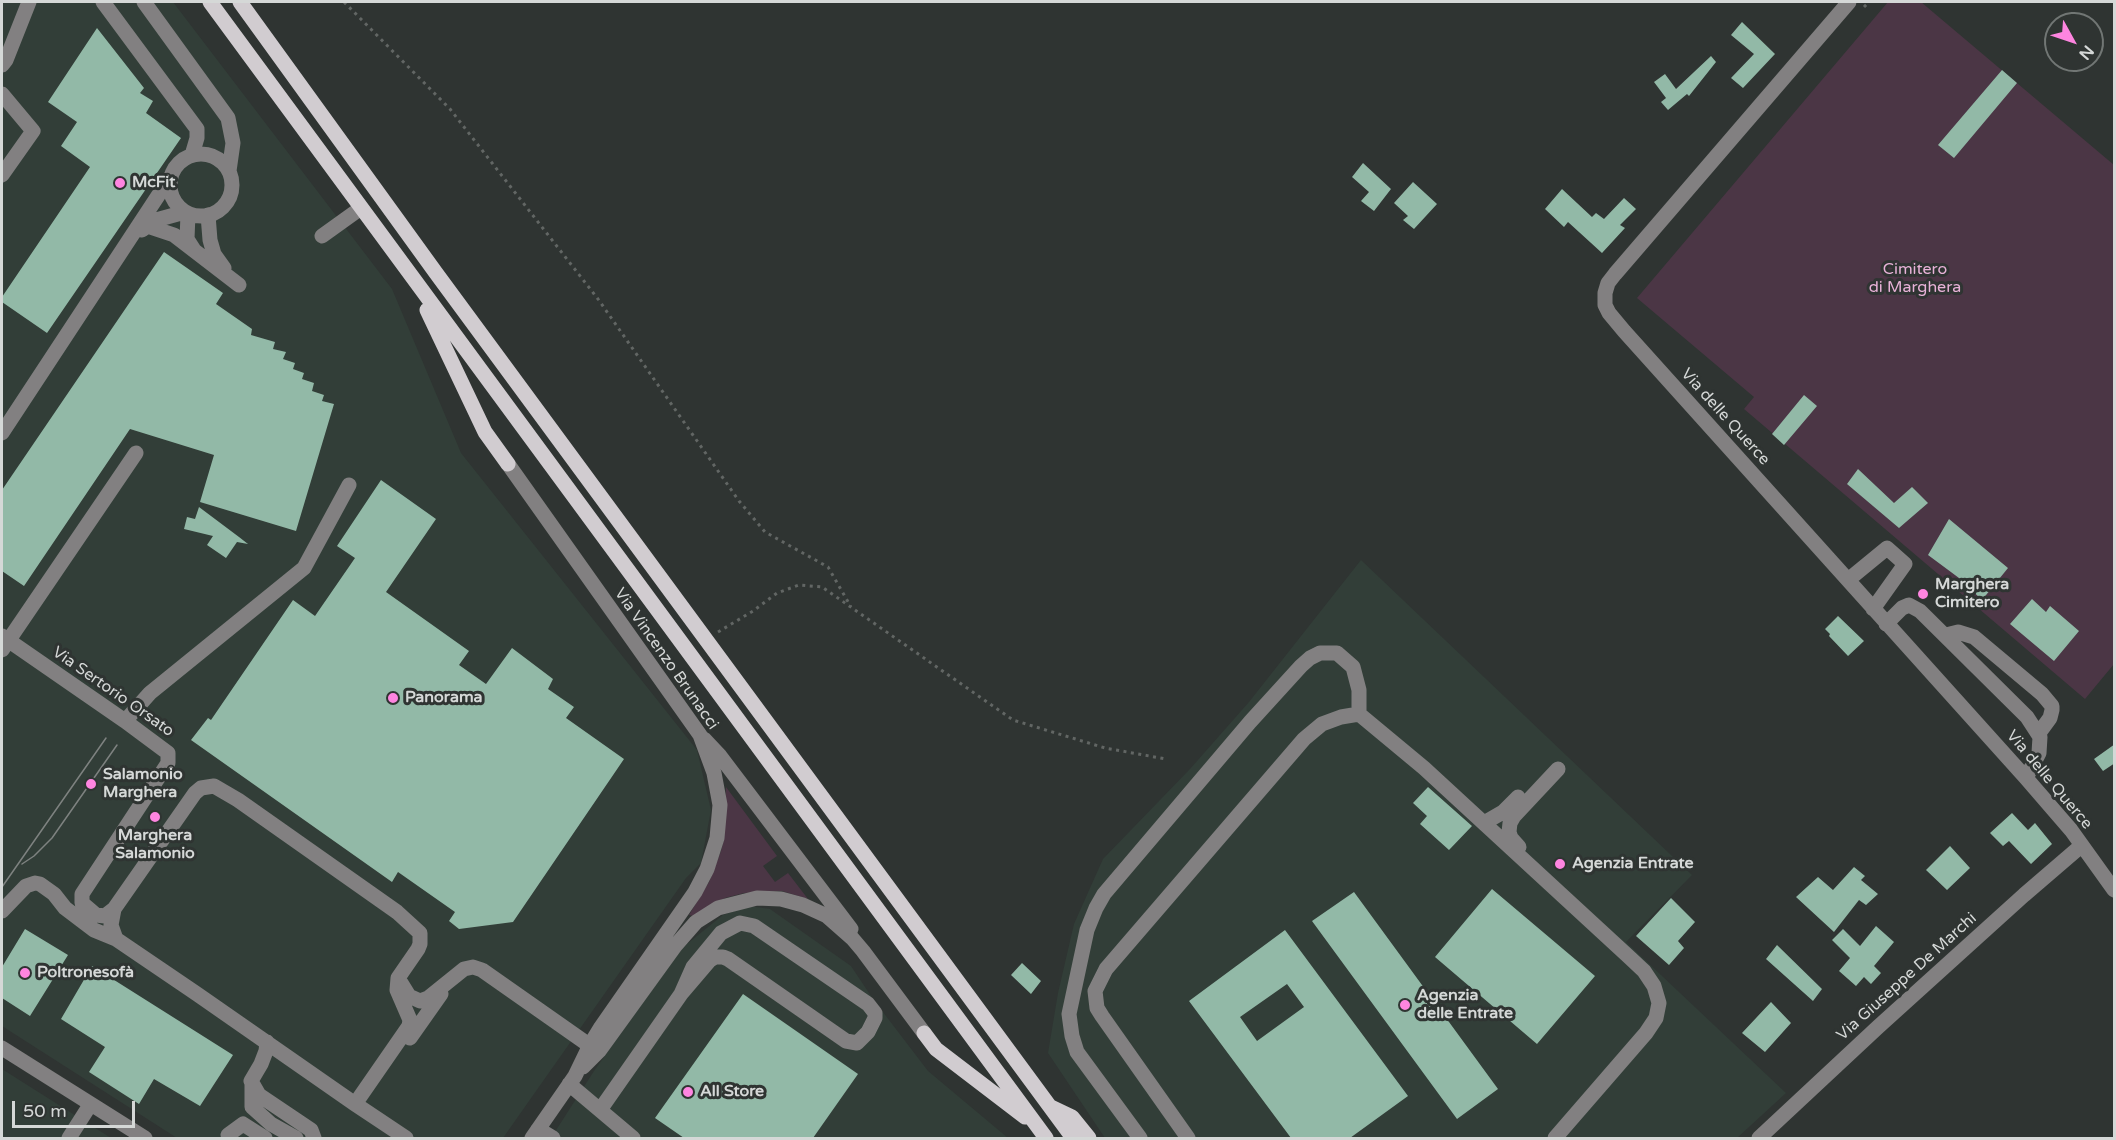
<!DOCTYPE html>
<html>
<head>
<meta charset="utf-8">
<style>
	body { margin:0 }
	#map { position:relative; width:2116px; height:1140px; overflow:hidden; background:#2f3432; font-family:"Varela Round",sans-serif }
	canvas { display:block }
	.frame { position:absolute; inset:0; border:3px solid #d5d8d7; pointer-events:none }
	.north { position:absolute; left:2044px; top:12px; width:60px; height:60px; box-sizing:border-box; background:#2f3432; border:2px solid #717674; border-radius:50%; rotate:130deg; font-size:16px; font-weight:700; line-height:24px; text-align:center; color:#d5d8d7 }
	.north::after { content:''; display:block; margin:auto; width:21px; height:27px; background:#fe85e0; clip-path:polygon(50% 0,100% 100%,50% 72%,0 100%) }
	.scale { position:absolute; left:12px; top:1101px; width:123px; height:27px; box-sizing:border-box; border:3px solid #d5d8d7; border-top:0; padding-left:8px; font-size:18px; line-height:21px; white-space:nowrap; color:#d5d8d7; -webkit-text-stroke:4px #2f3432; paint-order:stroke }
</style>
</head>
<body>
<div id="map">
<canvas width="2116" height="1140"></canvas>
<div class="frame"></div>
<div class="north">N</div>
<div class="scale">50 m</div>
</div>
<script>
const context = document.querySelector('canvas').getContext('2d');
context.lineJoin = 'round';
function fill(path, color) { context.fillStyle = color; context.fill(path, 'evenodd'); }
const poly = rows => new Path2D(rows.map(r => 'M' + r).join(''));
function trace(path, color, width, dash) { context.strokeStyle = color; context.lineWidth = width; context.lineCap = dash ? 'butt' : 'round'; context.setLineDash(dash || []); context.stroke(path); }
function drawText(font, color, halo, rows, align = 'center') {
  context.font = font + ' "Varela Round",sans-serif'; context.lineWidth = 6; context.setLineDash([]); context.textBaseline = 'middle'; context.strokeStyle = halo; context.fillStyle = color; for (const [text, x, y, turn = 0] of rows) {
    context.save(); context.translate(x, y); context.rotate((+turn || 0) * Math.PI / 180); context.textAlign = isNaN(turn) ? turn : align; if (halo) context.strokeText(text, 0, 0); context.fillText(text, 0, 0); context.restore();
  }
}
const built = poly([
	[2,2,173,2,392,289,461,453,697,750,711,810,701,863,686,878,503,1138,177,1138,2,1026],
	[1361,560,1692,875,1626,942,1786,1093,1737,1138,1105,1138,1048,1053,1058,993,1074,924,1103,859,1190,769,1249,702],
	[749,906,770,909,851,966,873,999,928,1071,1008,1138,551,1138,594,1071,682,948,723,915],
	[2,1069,111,1138,2,1138]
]);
const green = poly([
	[1888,2,1921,2,2114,165,2114,664,2085,699,1744,409,1754,397,1637,298],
	[726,787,777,856,763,866,775,882,788,873,808,899,782,891,744,893,725,898,693,916,689,915,709,882,721,851,724,839]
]);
const building = poly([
	[1742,22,1775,54,1743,88,1731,78,1754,54,1731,35],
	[97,28,144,88,140,93,153,101,146,113,181,138,47,333,2,302,2,297,90,167,61,146,77,122,48,102],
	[1711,56,1716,62,1689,96,1687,94,1668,110,1661,102,1666,98,1654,82,1665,74,1676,89],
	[2002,70,2017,83,1954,158,1938,145],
	[1363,163,1391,189,1374,211,1361,201,1369,192,1352,177],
	[1413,182,1437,204,1414,229,1403,220,1408,216,1394,203],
	[1562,189,1592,217,1596,213,1604,219,1624,198,1636,209,1620,225,1625,228,1602,253,1568,222,1564,227,1545,209],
	[164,252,223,293,216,304,252,329,251,335,275,342,273,349,286,352,283,359,295,363,293,369,304,373,302,379,314,383,312,391,324,395,322,401,334,404,296,531,200,502,214,455,130,429,24,586,2,571,2,490],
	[1804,395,1817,406,1784,445,1772,434],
	[1858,469,1894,503,1912,487,1928,503,1899,528,1847,484],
	[381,480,436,519,386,592,469,651,459,665,486,684,512,648,553,679,548,689,574,707,566,718,624,759,513,922,459,929,449,921,455,912,398,872,392,882,191,740,208,718,211,720,293,600,315,616,355,558,337,546],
	[199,507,239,537,248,544,237,542,226,558,207,545,213,536,184,529,187,517,195,519],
	[1949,519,2008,568,1982,600,1959,578,1928,555],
	[2032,599,2046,612,2050,606,2079,631,2054,661,2010,624],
	[1838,616,1864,641,1848,656,1829,636,1830,634,1825,629],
	[2115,744,2115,763,2103,771,2094,759],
	[1428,787,1472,826,1449,850,1420,824,1427,816,1413,803],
	[2012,813,2028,830,2035,823,2052,844,2031,864,2009,841,2003,846,1990,833],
	[1950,846,1970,868,1947,890,1926,870],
	[1854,867,1865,876,1861,880,1878,894,1866,905,1859,900,1834,932,1796,897,1818,877,1833,890],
	[1492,889,1595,976,1537,1044,1435,957],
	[1354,892,1498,1089,1457,1119,1312,921],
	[1671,898,1695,922,1678,941,1684,948,1669,965,1636,936],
	[1876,926,1894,942,1874,966,1881,973,1871,984,1864,977,1856,986,1839,971,1850,958,1832,940,1843,929,1860,946],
	[25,929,68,955,30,1016,2,998,2,967],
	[1285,930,1408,1096,1350,1138,1291,1138,1189,1001],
	[1287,984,1304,1007,1257,1041,1240,1017],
	[1777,945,1822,989,1813,1001,1766,959],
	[1022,963,1041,981,1031,994,1011,975],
	[92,966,233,1055,200,1106,154,1079,139,1104,89,1072,105,1047,61,1019],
	[743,994,858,1074,813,1138,684,1138,655,1118],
	[1771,1002,1791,1023,1765,1052,1742,1033]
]);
const path = poly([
	[344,2,450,109,598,299,739,501,765,532,828,567,851,607],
	[1864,7,1869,2],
	[718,632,753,611,777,593,799,585,822,587,1013,720,1105,748,1166,759]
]);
const minor = poly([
	[103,2,197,129,197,138,192,155],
	[144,2,228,118,233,143,229,171],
	[1849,2,1615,274,1608,283,1605,293,1605,305,1609,313,1624,331,2026,778,2071,830,2114,890],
	[2,65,6,60,29,2],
	[2,94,33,131,2,175],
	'170 185a31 31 0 1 1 62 0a31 31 0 1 1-62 0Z',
	[188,214,187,239,194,250],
	[208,215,210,240,214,254,224,268],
	[147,226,174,235,239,285],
	[142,230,156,220,185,212],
	[322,236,361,208],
	[2,433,171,176],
	[508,464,700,735,714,773,720,805,717,838,707,869,695,892,601,1027,590,1045,575,1076,532,1138],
	[1848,580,1887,548,1905,564,1873,609],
	[1886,624,1902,608,1909,605,1920,611,2027,717,2040,737,2039,753,2026,778],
	[1946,635,1958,632,1974,637,2042,694,2052,706,2052,710,2050,718,2039,733],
	[2,636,125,721,168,753,168,763,82,894,82,903,96,915,105,916,114,909],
	[2,650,136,453],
	[125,721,150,693,304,568,349,485],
	[704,739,720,756,851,929],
	[1484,823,1503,812,1518,797],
	[1519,847,1511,838,1509,832,1510,823,1514,816,1558,769],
	[2,911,26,886,35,883,40,884,54,894,65,908,94,930,116,939],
	[401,983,409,996,420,1001,428,998,464,969,473,967,482,970,596,1050],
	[410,1038,441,994],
	[267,1042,266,1051,261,1064,251,1081,259,1095,311,1130,314,1138],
	[2,1048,145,1138],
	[583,1067,599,1051,675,946,696,922,718,908,757,898,781,899,803,905,827,916,852,938,863,951,924,1033],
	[252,1084,252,1107,271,1124,296,1138],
	[569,1084,633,1138],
	[355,1104,409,1026,410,1020,397,990,398,978,418,949,420,944,420,933,397,912,238,800,214,786,201,788,195,793,114,909,111,925,116,939,197,994,355,1104,406,1138],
	[600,1110,681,994,710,960,715,957,723,957,728,959,846,1041,857,1043,868,1032,875,1018,875,1013,868,1004,754,926,740,923,721,933,693,967,681,994],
	[538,1129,553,1138],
	[228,1135,243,1124,265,1138],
	[69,1138,90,1105],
	[1140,1138,1077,1052,1072,1036,1069,1014,1087,930,1096,908,1104,894,1250,722,1301,666,1310,658,1320,653,1337,653,1353,667,1359,690,1359,714],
	[1188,1138,1102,1016,1097,1008,1095,991,1106,969,1304,739,1322,724,1341,717,1359,714,1424,768,1628,956,1644,971,1654,986,1659,1003,1656,1018,1646,1033,1555,1138],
	[1759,1138,1878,1027,2024,895,2081,846]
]);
const major = poly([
	[210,2,1046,1138],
	[240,2,436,273,1073,1138],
	[427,310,485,432,508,464],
	[924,1033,936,1049,1025,1117],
	[1051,1107,1072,1117,1089,1138]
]);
const tram = poly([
	[22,864,34,856,52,838,117,745],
	[2,887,106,738]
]);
const markers = [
	[120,183,6,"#fe85e0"],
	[1923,594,6,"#fe85e0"],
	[393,698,6,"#fe85e0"],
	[91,784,6,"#fe85e0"],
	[155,817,6,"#fe85e0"],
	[1560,864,6,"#fe85e0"],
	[25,973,6,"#fe85e0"],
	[1405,1005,6,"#fe85e0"],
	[688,1092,6,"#fe85e0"]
];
const poiNames = [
	["McFit",132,183],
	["Marghera",1935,585],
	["Cimitero",1935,603],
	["Panorama",405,698],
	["Salamonio",103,775],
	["Marghera",103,793],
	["Marghera",155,836,"center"],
	["Salamonio",155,854,"center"],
	["Agenzia Entrate",1572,864],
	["Poltronesofà",37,973],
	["Agenzia",1417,996],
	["delle Entrate",1417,1014],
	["All Store",700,1092]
];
const parkNames = [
	["Cimitero",1915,270],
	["di Marghera",1915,288]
];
const streetNames = [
	["Via delle Querce",1725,417,48],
	["Via Vincenzo Brunacci",666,659,55],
	["Via Sertorio Orsato",113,692,35],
	["Via delle Querce",2049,780,50],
	["Via Giuseppe De Marchi",1907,977,-42]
];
fill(built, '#323e38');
fill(green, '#4b3645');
fill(building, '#92b9a7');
trace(path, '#626664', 3, [3, 4.5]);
trace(minor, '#828081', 15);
trace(major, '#d1ccd0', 15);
trace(tram, '#7e8280', 1.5);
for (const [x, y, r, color] of markers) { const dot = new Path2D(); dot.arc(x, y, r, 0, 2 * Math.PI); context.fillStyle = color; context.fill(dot); trace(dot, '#2f3432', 2); }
drawText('bold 16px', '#d5d8d7', '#2f3432', poiNames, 'left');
drawText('16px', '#e8b2d8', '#2f3432', parkNames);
drawText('16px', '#d5d8d7', '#2f3432', streetNames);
</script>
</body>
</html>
